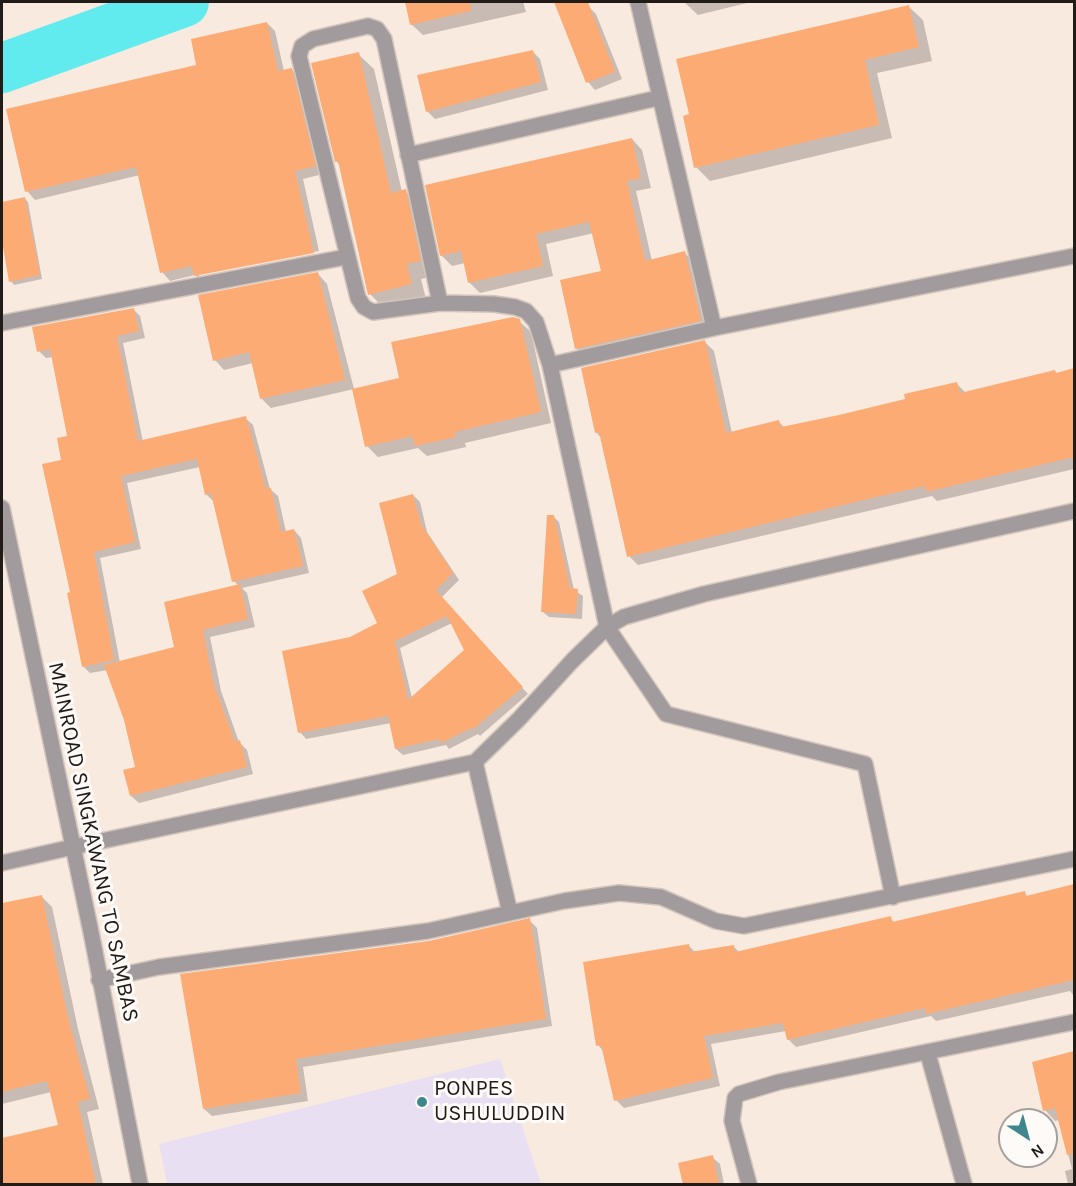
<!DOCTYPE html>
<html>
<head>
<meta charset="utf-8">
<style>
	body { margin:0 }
	#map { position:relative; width:1076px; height:1186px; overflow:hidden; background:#f9eae0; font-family:Karla,sans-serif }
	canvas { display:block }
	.frame { position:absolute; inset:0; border:3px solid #221c19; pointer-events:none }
	.north { position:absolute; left:998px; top:1108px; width:60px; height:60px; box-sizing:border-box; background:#fdfaf8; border:2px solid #a5a19f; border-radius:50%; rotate:144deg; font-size:16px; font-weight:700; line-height:24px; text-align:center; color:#221c19 }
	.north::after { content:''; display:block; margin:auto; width:21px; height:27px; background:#3f868f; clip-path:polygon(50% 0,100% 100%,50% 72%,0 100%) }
</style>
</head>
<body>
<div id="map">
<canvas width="1076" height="1186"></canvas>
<div class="frame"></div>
<div class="north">N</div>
</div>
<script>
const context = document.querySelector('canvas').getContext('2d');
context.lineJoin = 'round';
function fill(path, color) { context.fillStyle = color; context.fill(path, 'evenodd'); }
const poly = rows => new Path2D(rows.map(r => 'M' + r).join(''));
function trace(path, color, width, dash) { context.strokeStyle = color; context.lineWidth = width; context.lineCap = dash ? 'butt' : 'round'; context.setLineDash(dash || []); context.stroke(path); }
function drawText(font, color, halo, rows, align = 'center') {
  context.font = font + ' Karla,sans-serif'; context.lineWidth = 6; context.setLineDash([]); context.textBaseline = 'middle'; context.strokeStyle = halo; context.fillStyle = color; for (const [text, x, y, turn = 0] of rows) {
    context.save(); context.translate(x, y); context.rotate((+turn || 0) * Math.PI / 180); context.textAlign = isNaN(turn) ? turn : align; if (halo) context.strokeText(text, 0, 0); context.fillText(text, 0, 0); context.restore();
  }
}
const education = poly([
	[500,1059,541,1184,167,1184,159,1144]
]);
const shadow = poly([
	[407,2,523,2,526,12,423,35,411,24],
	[684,2,751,2,698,15],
	[589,7,596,14,622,79,595,90,588,82],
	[909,7,923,20,932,61,877,73,892,138,710,181,696,167],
	[267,23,275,31,284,71,291,69,300,78,323,174,303,179,319,251,199,274,199,277,320,254,321,261,204,284,195,275,170,281,162,272,140,175,35,200,27,191,198,66],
	[532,51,540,59,548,90,435,119,427,111],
	[358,54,374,69,402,192,405,191,421,206,436,276,421,279,426,299,385,309,370,294,341,166,336,161],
	[632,139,642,150,651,188,636,191,652,261,685,253,695,264,711,331,587,359,577,349,603,272,594,233,546,244,553,276,480,293,469,282,465,263,452,266,441,255],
	[24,198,28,202,42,279,14,285,11,281,2,233,2,203],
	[318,274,327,284,354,389,271,408,261,398,253,363,224,370,215,360],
	[133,309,140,316,145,338,123,343,143,442,245,418,253,425,270,489,278,496,286,532,294,530,301,538,309,573,242,588,247,593,255,627,210,637,221,691,239,742,247,750,253,774,139,803,131,796,137,768,126,720,108,670,90,673,83,666,72,593,63,461,69,437,53,357,46,358,39,351],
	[200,467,206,494,213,501,234,581,239,586,176,648,120,663,100,558,141,549,127,483],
	[519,321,531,332,551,423,465,443,466,447,427,456,418,448,378,457,367,446,401,379],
	[705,342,714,351,732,433,778,421,785,428,907,400,957,384,966,393,1055,372,1057,374,1074,370,1074,469,937,501,932,496,638,565,629,556,602,439,596,432],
	[413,495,420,502,427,532,459,580,441,598,528,694,480,736,478,734,449,749,446,745,403,755,396,749,391,723,306,739,300,732,350,638,379,624,399,575],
	[452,623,465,650,412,698,400,648],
	[553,516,559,522,574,590,583,596,582,619,549,617,543,612],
	[1074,885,1074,996,1070,991,936,1021,931,1016,796,1047,788,1039,786,1031,711,1044,720,1086,624,1108,616,1100,604,1052,598,1045,688,945,696,953,734,947,740,953,890,918,895,923,1024,893,1028,897],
	[42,897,52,907,78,1029,99,1109,87,1112,103,1184,3,1184,2,1177,2,1140,60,1126,51,1092,2,1104,2,905],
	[529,920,537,928,552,1026,303,1067,308,1101,212,1116,204,1109,430,942],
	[1074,1053,1074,1184,1068,1184,1065,1171,1072,1169,1059,1120,1055,1121,1045,1110,1033,1063],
	[712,1157,720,1164,724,1184,684,1184]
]);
const river = poly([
	[2,68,184,2]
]);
const building = poly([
	[405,2,470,2,471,11,410,25],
	[554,2,588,2,615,72,586,83],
	[909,5,919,47,865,60,879,125,694,168,683,116,689,114,676,59],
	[267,22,278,71,292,68,316,166,295,171,314,253,194,276,192,266,160,273,136,167,25,192,6,109,196,65,191,39],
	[533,50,541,82,426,112,417,75],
	[359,52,391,193,406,189,421,261,407,264,412,284,368,295,338,161,335,162,311,63],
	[632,138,641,178,627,181,645,261,685,251,701,321,575,349,560,280,601,271,589,222,536,234,543,266,468,283,461,251,440,256,425,185],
	[25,197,40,275,9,282,2,241,2,202],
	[318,272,345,380,260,399,249,352,213,361,198,295],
	[134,308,139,331,117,336,138,441,246,416,266,489,271,488,281,532,294,529,303,566,232,582,211,493,205,495,197,459,121,476,135,542,94,552,114,660,82,667,67,593,70,592,42,464,61,460,57,438,67,436,50,349,37,352,32,327],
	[513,317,520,319,541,412,455,432,456,437,415,446,412,436,365,447,352,389,399,378,391,342],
	[705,340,726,433,779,420,781,427,839,415,905,399,904,394,957,382,960,393,1055,370,1056,373,1074,368,1074,457,926,492,925,486,868,499,627,557,599,432,595,433,581,368],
	[413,494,421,524,453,573,436,590,523,687,472,730,471,728,441,743,439,739,395,749,388,716,298,733,282,651,350,637,377,623,362,591,397,574,379,503],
	[447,616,464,650,408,700,395,641],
	[547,515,554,515,570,588,578,589,576,614,541,612],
	[240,584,248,619,203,630,213,682,235,742,240,740,247,767,130,796,123,770,135,767,124,720,104,665,174,647,164,602],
	[1074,884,1074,980,926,1014,925,1008,787,1040,783,1023,704,1036,713,1078,614,1101,601,1045,596,1046,583,962,689,944,690,952,734,945,735,952,891,916,892,922,1025,891,1026,896],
	[42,895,68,1018,90,1099,78,1102,96,1185,2,1185,2,1138,58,1125,47,1081,2,1092,2,903],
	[530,918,546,1019,296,1059,301,1093,203,1109,180,974,429,941],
	[1074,1051,1074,1154,1067,1155,1055,1108,1043,1111,1032,1062],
	[713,1155,719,1185,683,1185,678,1163]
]);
const minor = poly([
	[408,155,658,98],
	[440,303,373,312,364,307,358,298,299,56,302,46,313,39,368,26,377,29,384,39,440,303,494,304,515,307,526,311,536,322,550,365,607,627,666,714,865,764,893,897],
	[2,323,346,257],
	[714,328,1074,256],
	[550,365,714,328,638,2],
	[475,762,510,913],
	[2,863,73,847],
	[99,980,159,967,428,931,564,901,619,893,661,897,716,921,744,926,1074,859],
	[928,1054,964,1184],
	[749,1184,732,1121,735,1098,739,1094,779,1082,1074,1022]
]);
const tertiary = poly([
	[2,508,92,937,140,1184],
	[73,847,475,762,519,719,573,660,607,627,624,617,704,594,1074,511]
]);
const markers = [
	[422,1102,6,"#3f868f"]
];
const streetNames = [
	["MAINROAD SINGKAWANG TO SAMBAS",93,842,78]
];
const poiNames = [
	["PONPES",434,1089],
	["USHULUDDIN",434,1114]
];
fill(education, '#e9dff3');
fill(shadow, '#0003');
trace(river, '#62ebee', 50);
fill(building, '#fcab75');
trace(minor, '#d2c5bc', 18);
trace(tertiary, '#d2c5bc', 18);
trace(minor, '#a29b9d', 15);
trace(tertiary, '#a29b9d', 15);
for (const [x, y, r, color] of markers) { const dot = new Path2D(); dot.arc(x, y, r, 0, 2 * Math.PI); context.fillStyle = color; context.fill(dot); trace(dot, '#fdfaf8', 2); }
drawText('22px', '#221c19', '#fdfaf8', streetNames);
drawText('22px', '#221c19', '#fdfaf8', poiNames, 'left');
</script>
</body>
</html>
